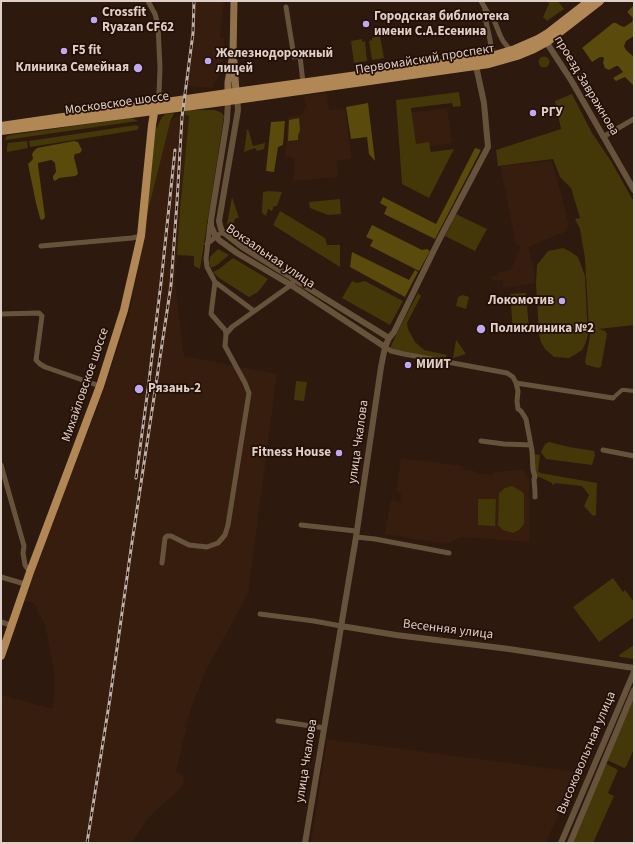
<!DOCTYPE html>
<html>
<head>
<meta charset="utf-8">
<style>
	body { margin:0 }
	#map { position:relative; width:635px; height:844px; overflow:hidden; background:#2d190e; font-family:"Source Sans 3",sans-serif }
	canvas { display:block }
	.frame { position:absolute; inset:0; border:2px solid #decfc8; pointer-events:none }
</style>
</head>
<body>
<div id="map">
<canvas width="635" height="844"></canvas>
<div class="frame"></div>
</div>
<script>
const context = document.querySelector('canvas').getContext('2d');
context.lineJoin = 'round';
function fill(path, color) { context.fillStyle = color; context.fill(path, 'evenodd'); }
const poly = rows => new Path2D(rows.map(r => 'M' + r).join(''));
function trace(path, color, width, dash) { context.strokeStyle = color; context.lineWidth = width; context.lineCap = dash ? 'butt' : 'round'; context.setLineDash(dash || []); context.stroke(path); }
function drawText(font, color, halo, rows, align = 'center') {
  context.font = font + ' "Source Sans 3",sans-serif'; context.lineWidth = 3.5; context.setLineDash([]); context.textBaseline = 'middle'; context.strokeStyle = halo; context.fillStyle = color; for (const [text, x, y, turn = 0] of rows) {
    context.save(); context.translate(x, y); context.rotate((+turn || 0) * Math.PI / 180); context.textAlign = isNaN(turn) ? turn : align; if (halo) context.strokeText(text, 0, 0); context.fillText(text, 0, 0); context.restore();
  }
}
const built = poly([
	[195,1,224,1,220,38,224,38,224,47,219,75,216,81,214,82,213,88,188,86],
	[327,93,329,110,345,109,352,159,337,161,338,177,293,181,295,158,285,156,288,117,303,114,303,110,306,108,304,96],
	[447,108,452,143,403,150,398,114],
	[184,114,189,116,180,210,175,283,184,356,277,374,248,594,206,670,191,708,176,772,183,776,184,785,150,816,133,840,133,843,1,843,1,695,53,709,55,677,45,624,37,611,38,609,33,602,23,602,32,573,35,572,64,493,97,409,130,311,151,199,171,119],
	[552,161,569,224,567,231,528,247,535,274,535,283,507,288,503,287,503,280,493,281,492,276,497,276,497,273,510,270,513,265,521,246,516,245,500,166],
	[401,458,463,466,464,470,475,471,476,473,492,475,493,472,523,470,529,480,529,542,462,537,446,544,385,534,391,500,400,502,401,493,396,492],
	[327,739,577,772,546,843,311,843]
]);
const green = poly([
	[547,1,558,1,564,9,547,21,543,17,549,4],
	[380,36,384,58,372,60,369,41,372,40,372,38],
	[362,39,362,42,365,41,367,61,354,63,351,41],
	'538.5 62a5.5 5.5 0 1 1 11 0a5.5 5.5 0 1 1-11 0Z',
	[459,92,461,106,453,107,452,103,411,108,416,144,429,142,431,152,454,149,429,198,402,184,396,100],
	[572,94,592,133,611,161,634,202,634,325,599,329,605,331,607,334,601,367,598,368,587,365,585,362,591,331,589,331,585,258,580,229,575,219,580,218,571,188,560,177,553,159,498,166,496,150,561,129,555,101],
	[186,110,215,110,222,113,224,116,200,269,194,266,194,256,177,255,180,210,189,116,184,114],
	[174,113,173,116,171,119,151,199,142,239,156,129,162,117,166,114],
	[130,118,134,119,138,121,5,140,7,136,11,135],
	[136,125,139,127,137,130,30,147,29,141],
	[248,129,253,146,265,143,264,149,257,151,255,148,244,152,247,130],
	[27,141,28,148,7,152,7,147,8,143],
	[269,191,282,192,277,206,274,206,272,211,268,209,266,216,262,213,262,211,263,192],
	[232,197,239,218,236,218,234,221,233,226,231,228,227,224],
	[340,199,341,214,328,215,310,208,309,202],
	[280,211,325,238,327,245,340,245,340,267,273,225],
	[456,214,487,229,475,251,445,236],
	[563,248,571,252,578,257,585,276,587,318,588,334,586,342,582,350,576,354,569,358,554,357,545,349,541,342,539,334,536,284,537,265,548,251],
	[218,249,229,255,217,265,211,268,209,263,210,257],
	[233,258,268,279,258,292,249,297,219,278,213,272,219,269],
	[352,281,357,283,365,281,403,301,390,325,342,298],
	[418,293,421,296,407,323,408,329,415,342,424,350,447,355,444,359,395,351,390,348,401,325],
	[526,293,529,329,513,330,510,294],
	[463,295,469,297,466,309,456,306,458,297],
	[456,340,457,341,466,354,453,358],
	[296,381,307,382,304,401,294,400],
	[549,442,569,447,594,451,595,455,592,465,546,459,541,452,545,444],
	[533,454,540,455,538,471,540,473,597,483,596,515,593,516,584,506,589,495,582,486,555,483,553,486,552,483,535,475],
	[512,486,521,491,524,494,524,524,519,530,513,533,503,530,498,525,499,493,505,488],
	[478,499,496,499,495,526,478,525],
	[613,578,623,592,625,590,634,602,634,617,599,642,573,607],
	[634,645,634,659,620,657,619,655],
	[634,696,634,749,626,767,624,768,605,759],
	[605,763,618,770,608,793,614,796,593,843,572,843]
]);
const forest = poly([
	[634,5,634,36,626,41,624,46,626,50,634,57,634,86,625,77,616,81,613,78,623,72,618,66,616,66,609,70,605,68,603,63,604,59,603,57,600,57,592,62,583,49,582,48,613,23,616,23,619,25,624,27,632,22,633,18,628,13,628,11],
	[368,103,375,161,369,154,367,137,351,139,346,107],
	[299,118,300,130,298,136,298,140,288,141,289,120],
	[285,121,283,145,278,147,274,172,266,171,271,122],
	[74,141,78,142,82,150,80,153,75,154,74,157,78,173,77,175,75,176,59,178,55,181,53,179,53,176,56,172,55,163,53,161,51,160,38,163,38,165,45,217,44,219,41,220,40,218,36,203,28,164,33,159,32,154,34,151,37,148],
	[475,148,481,150,435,239,384,214,387,207,380,203,383,197,436,224],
	[372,225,422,250,427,249,430,251,419,271,370,246,373,240,366,237],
	[352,252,409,280,415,270,418,272,405,297,350,267]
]);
const pedestrian = poly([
	[613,398,622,390,625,390,634,391]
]);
const minor = poly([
	[148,1,155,14,158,25,160,68,159,94,156,104],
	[481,1,488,13,494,20,500,35,503,41,511,51],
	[286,7,294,57,300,56,303,83],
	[485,9,485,17,489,35,493,56],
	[603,137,634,119],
	[210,224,206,259,207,267,215,282,254,311],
	[207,244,218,235,221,233,224,233],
	[41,246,132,238,141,236],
	[215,282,211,314,225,330,226,334,232,327,291,285,293,282],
	[1,314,39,313,42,316,36,360,40,364,45,367,100,386],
	[385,347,391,351,404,354,507,373,513,377,516,383,613,398],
	[516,383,518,391,517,401,518,409,521,411,526,419,532,451,533,470,535,477,534,479,535,492,535,497],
	[481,441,504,444,531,445],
	[603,450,634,456],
	[1,465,24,546,23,553,25,565,30,572],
	[301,525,356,531],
	[356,537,375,539,449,553],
	[162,563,165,538,167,536,171,536,189,545,207,547,218,543,225,535,228,525,249,393,245,383,225,346,226,334],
	[1,577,25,584],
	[260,614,314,621,341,626],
	[1,622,11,625],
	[278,721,324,728]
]);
const tertiary = poly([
	[545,40,571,80,634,190],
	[237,96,238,110,219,221,221,229,224,233,242,247,389,338],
	[228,101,227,120,211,220,211,226,215,235,219,240,237,253,291,285,385,347],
	[341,626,396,635,509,649,634,668],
	[305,843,356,537,381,367,385,347,389,338,394,332,439,240,488,147,484,103,476,66],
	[561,843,634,672],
	[570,843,634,690]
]);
const secondary = poly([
	[234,62,236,92],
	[228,99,228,82,233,54,234,1]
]);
const primary = poly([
	[1,126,228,93,488,57,515,49,538,39,548,33,589,1],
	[1,131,215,103,489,64,517,56,534,49,547,42,600,1],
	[1,656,30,572,100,386,124,310,141,236,152,125,155,107]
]);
const rail = poly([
	[136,478,148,389,161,283,175,150],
	[87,843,110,698,131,549,171,285,177,202,182,117,193,33,194,1]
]);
const markers = [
	[94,20,4,"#c0a8f3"],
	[366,24,4,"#c0a8f3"],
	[64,51,4,"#c0a8f3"],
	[208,61,4,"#c0a8f3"],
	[138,68,5,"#c0a8f3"],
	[533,113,4,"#c0a8f3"],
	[562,301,4,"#c0a8f3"],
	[481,329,5,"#c0a8f3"],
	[408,365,4,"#c0a8f3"],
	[139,389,5,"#c0a8f3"],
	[339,453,4,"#c0a8f3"]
];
const poiNames = [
	["Crossfit",102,13],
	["Ryazan CF62",102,28],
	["Городская библиотека",374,17],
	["имени С.А.Есенина",374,32],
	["F5 fit",72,51],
	["Железнодорожный",216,54],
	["лицей",216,69],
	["Клиника Семейная",129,68,"right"],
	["РГУ",541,113],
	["Локомотив",554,301,"right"],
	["Поликлиника №2",490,329],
	["МИИТ",416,365],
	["Рязань-2",148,389],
	["Fitness House",331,453,"right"]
];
const streetNames = [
	["Первомайский проспект",425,60,-9],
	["проезд Завражнова",586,86,59],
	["Московское шоссе",117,104,-8],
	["Вокзальная улица",270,257,34],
	["Михайловское шоссе",86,385,-71],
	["улица Чкалова",359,442,-82],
	["Весенняя улица",448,630,7],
	["Высоковольтная улица",587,753,-67],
	["улица Чкалова",307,761,-81]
];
fill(built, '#371d0e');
fill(green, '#443708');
fill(forest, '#5a4a0b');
trace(pedestrian, '#67533c', 4);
trace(minor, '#67533c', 5);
trace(tertiary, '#67533c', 6);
trace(secondary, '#91714b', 7);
trace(primary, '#b18855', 8);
trace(rail, '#c0b0a8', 3);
trace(rail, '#230f05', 1.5, [4.5]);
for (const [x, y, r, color] of markers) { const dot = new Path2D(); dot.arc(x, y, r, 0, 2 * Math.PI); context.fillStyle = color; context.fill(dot); trace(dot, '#230f05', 1.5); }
drawText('bold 13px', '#decfc8', '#230f05', poiNames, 'left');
drawText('13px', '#decfc8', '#230f05', streetNames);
</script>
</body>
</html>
